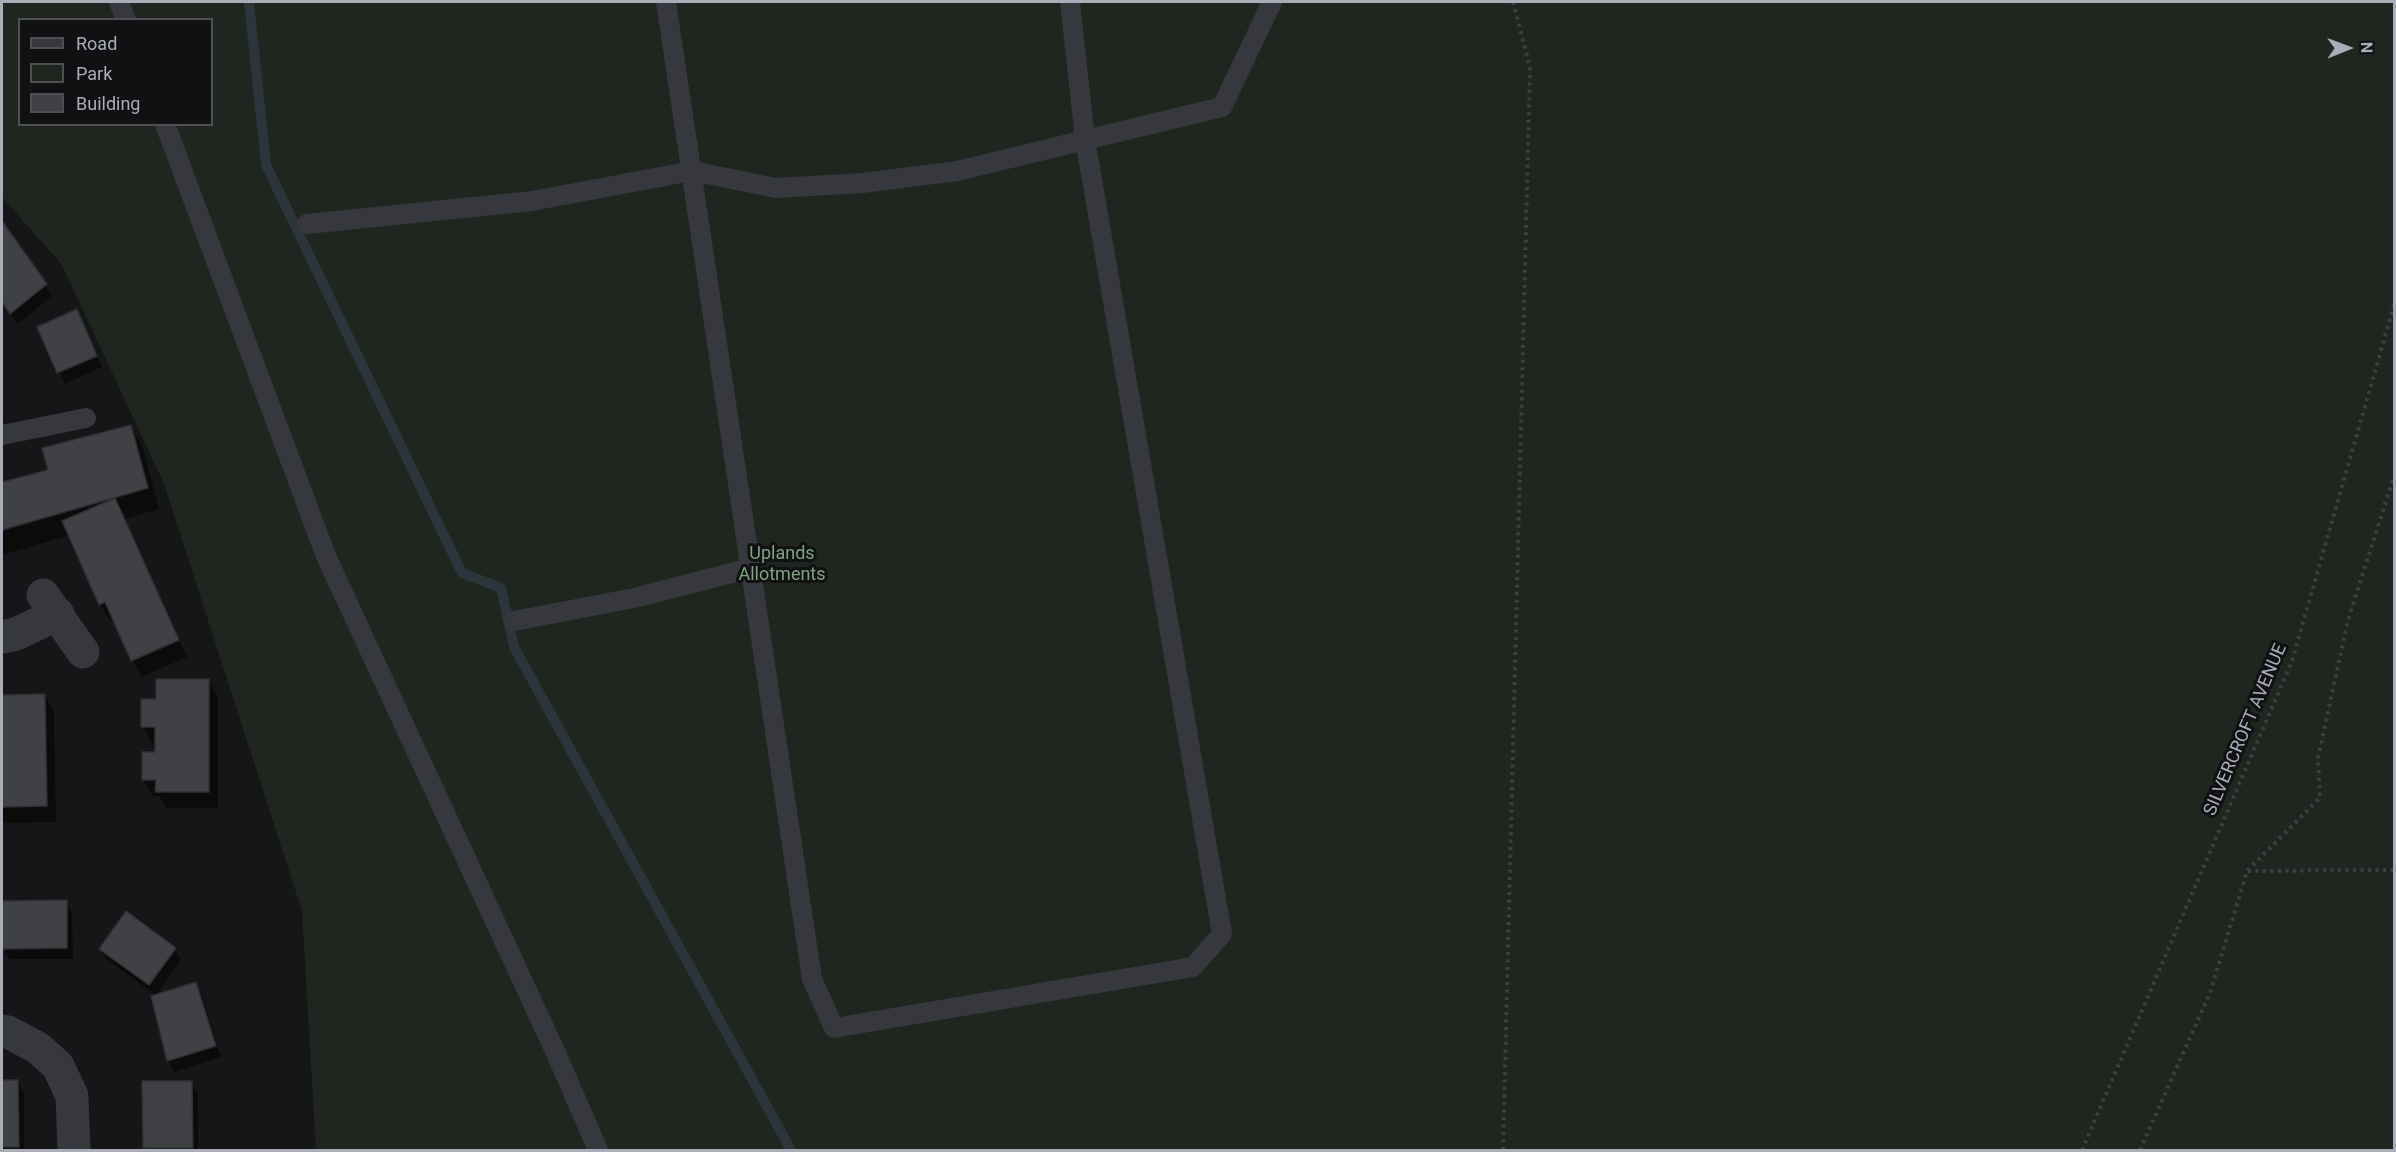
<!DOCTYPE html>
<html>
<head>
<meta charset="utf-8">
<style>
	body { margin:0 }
	#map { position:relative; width:2396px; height:1152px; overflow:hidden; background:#161618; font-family:Roboto,sans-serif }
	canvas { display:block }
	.frame { position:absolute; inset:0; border:3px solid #a8adb8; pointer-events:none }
	.legend { position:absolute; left:18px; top:18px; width:195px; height:108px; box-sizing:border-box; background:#111113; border:2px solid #4d4f55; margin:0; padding:8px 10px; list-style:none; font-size:18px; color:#a8adb8 }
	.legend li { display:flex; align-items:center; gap:12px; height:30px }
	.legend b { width:30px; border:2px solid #4d4f55 }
	.north { position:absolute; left:2318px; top:18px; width:60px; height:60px; -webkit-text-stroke:4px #111113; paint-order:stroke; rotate:89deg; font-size:16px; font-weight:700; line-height:24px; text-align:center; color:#a8adb8 }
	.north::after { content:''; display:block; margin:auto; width:21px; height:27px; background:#a8adb8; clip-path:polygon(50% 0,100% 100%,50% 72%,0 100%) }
</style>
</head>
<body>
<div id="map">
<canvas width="2396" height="1152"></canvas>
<div class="frame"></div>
<ul class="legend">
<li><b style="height:8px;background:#37383d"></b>Road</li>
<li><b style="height:16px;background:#1e261f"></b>Park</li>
<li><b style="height:16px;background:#404145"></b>Building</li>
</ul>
<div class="north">N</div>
</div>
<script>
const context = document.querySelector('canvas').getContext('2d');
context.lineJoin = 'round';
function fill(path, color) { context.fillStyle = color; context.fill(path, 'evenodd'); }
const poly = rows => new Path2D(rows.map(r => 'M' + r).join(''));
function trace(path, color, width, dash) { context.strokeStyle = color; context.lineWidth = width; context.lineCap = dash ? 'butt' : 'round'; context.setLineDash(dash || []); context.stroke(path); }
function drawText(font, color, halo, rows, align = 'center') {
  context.font = font + ' Roboto,sans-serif'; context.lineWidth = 6; context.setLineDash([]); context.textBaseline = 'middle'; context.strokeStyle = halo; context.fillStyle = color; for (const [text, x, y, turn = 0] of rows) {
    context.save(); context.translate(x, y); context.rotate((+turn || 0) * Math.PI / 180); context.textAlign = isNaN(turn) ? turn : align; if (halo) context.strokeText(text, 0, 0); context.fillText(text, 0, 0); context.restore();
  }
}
const green = poly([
	[2,2,2394,2,2394,1150,316,1150,302,911,164,484,62,265,2,197],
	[20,20,212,20,212,124,20,124]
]);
const shadow = poly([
	[2,224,52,296,17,324,2,302],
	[82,322,102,367,65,384,39,328],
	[131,426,143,448,159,509,124,519,187,657,141,677,114,618,110,620,100,604,70,535,2,555,2,484,49,471],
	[208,681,218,697,218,808,166,808,159,796,153,796,143,779,157,754,157,743,152,743,142,726,158,700],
	[45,695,54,712,56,822,4,823,2,820,2,696],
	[66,902,72,913,73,959,9,959,3,948],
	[101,949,175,949,181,960,156,995,107,960],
	[195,984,202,995,221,1057,174,1072,168,1061],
	[2,1082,18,1082,24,1093,24,1150,2,1150],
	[191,1082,198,1094,198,1150,146,1150,144,1148]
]);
const stream = poly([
	[249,2,266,165,462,573,501,588,514,647,791,1150]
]);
const building = poly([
	[2,221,47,284,10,314,2,302,2,221],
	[77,309,97,356,57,373,37,327,77,309],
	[131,425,148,488,2,530,2,482,48,470,42,448,131,425],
	[115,498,179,640,131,661,105,602,99,605,62,521,115,498],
	[156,679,209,679,209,792,155,792,156,780,142,780,142,752,155,752,155,727,141,727,141,699,156,699,156,679],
	[45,694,47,806,2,807,2,695,45,694],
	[67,900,67,948,2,949,2,901,67,900],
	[126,911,176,948,149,985,99,949,126,911],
	[196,982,216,1046,167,1061,151,996,196,982],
	[2,1080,18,1080,19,1147,2,1147,2,1080],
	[142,1081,192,1081,193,1148,143,1148,142,1081]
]);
const path = poly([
	[2248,871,2394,870],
	[1503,1150,1530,67,1513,2],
	[2082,1150,2292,661,2394,305],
	[2140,1150,2210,993,2247,871,2320,798,2318,758,2348,620,2394,476]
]);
const lane = poly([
	[119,2,126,20],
	[666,2,812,979,834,1028,1193,967,1222,934,1085,139,1070,2],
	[165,124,326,556,555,1051,598,1150],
	[307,224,532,201,692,171,776,188,862,183,957,171,1222,107,1272,2],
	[2,435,86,418],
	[514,621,634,598,751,568]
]);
const street = poly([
	[43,595,83,652],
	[2,637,16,634,58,614],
	[2,1031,8,1032,38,1048,58,1066,72,1096,74,1150]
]);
const parkNames = [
	["Uplands",782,554],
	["Allotments",782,575]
];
const streetNames = [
	["SILVERCROFT AVENUE",2246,730,-67]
];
fill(green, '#1e261f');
fill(shadow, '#0007');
trace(stream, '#2c353c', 10);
fill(building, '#404145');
trace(building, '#303034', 1.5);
trace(path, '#3d3f44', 4, [3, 4.5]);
trace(lane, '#37383d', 20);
trace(street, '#37383d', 33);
drawText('18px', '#7fa381', '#111113', parkNames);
drawText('18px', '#a8adb8', '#111113', streetNames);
</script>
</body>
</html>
